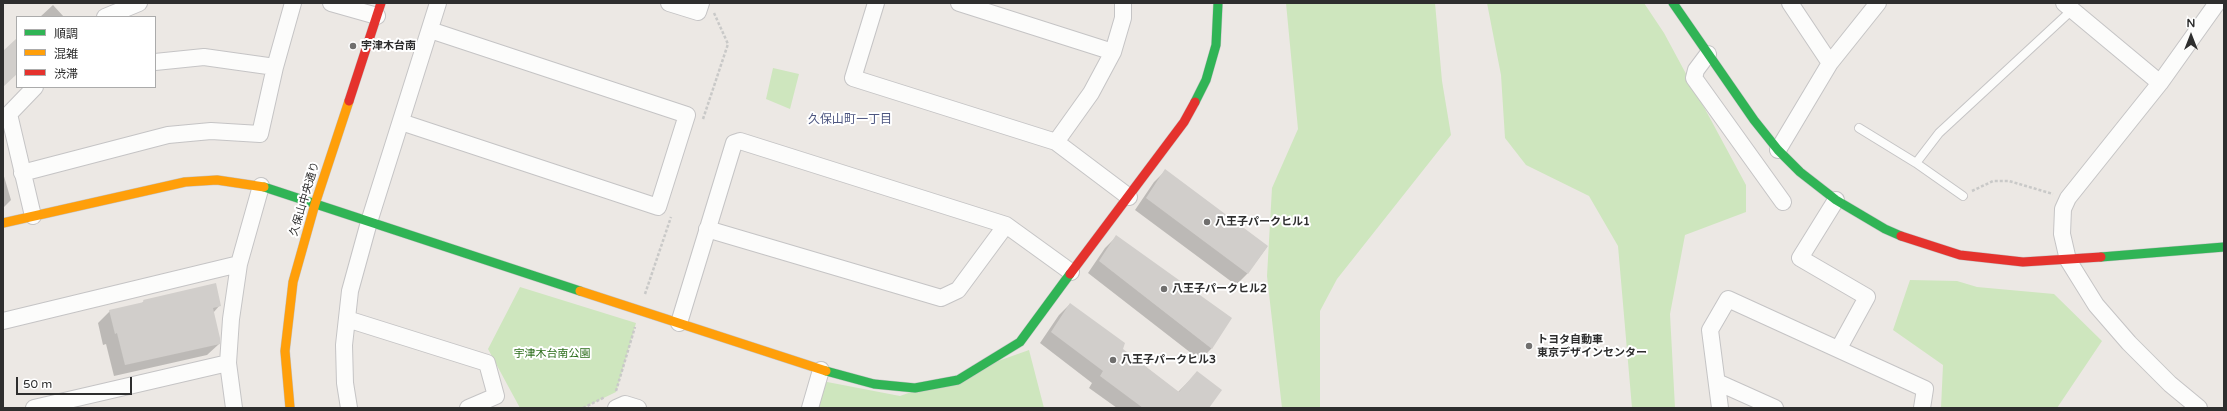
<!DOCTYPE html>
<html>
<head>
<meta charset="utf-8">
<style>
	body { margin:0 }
	#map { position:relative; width:2227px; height:411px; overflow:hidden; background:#ece8e4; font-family:"Varela Round","Noto Sans JP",sans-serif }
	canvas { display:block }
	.frame { position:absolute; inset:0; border:4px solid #2e2e2e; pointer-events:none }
	.legend { position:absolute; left:16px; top:16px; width:140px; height:72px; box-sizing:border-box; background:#fff; border:1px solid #ababab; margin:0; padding:5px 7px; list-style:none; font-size:12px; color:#2e2e2e }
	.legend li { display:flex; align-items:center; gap:8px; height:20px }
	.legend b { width:20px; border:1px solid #ababab }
	.north { position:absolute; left:2171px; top:16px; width:40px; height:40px; -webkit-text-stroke:3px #fff; paint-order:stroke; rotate:0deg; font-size:11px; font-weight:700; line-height:16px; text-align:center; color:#2e2e2e }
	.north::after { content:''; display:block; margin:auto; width:14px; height:18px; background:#2e2e2e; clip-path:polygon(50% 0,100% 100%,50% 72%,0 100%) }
	.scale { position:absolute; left:16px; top:377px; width:116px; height:18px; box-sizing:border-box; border:2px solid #2e2e2e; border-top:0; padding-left:5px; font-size:12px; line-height:14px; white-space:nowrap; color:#2e2e2e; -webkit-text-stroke:3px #fff; paint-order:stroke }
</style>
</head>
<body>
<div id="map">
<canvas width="2227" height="411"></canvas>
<div class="frame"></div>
<ul class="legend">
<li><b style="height:5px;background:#30b455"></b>順調</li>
<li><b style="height:5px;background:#ff9f0a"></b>混雑</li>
<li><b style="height:5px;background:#e5322d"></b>渋滞</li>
</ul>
<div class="north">N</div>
<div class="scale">50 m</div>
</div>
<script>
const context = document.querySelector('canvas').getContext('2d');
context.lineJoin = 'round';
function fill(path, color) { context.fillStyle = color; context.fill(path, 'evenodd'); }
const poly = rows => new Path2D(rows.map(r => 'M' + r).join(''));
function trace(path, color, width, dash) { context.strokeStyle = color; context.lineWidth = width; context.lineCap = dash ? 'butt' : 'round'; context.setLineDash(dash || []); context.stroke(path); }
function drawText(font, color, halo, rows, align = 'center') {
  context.font = font + ' "Varela Round","Noto Sans JP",sans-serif'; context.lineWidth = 4; context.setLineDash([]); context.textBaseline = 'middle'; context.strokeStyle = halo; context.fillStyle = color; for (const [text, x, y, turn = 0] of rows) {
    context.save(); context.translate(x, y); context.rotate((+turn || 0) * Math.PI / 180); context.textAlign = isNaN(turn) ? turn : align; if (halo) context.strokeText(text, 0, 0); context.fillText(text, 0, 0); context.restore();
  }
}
const green = poly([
	[1286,3,1435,3,1442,81,1451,135,1337,279,1320,311,1320,408,1282,408,1267,276,1272,188,1298,129],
	[1487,3,1644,3,1664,33,1746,185,1746,212,1685,235,1670,314,1675,408,1632,408,1618,246,1589,196,1526,165,1505,138,1501,75],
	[773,68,799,74,790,109,766,99],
	[1910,280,1957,281,1977,287,2054,294,2102,341,2057,408,1941,408,1943,365,1893,330],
	[520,287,636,323,616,392,583,408,520,408,488,349],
	[1029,350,1044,408,814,408,822,381,900,396]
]);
const shadow = poly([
	[53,5,64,17,40,17],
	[1165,171,1267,247,1247,274,1236,285,1135,210,1154,182],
	[3,173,11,200,3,208],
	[1116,237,1231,318,1211,349,1200,360,1088,273,1105,248],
	[144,301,220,305,213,313,219,344,207,355,114,376,106,344,103,345,98,323,110,311,141,304],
	[1070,304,1122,349,1178,392,1197,373,1208,408,1117,408,1089,388,1092,383,1040,343,1059,315]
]);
const building = poly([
	[17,38,17,74,3,87,3,51],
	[1165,169,1268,246,1248,274,1146,198],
	[1116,235,1232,318,1212,349,1099,261],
	[216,283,221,306,213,308,220,338,220,344,125,365,117,333,115,334,109,310,144,302,143,300],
	[1070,303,1125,343,1123,349,1179,392,1197,371,1222,390,1209,408,1143,408,1100,376,1103,371,1051,332]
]);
const path = poly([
	[703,119,728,44,714,13],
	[1972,191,1993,181,2009,181,2053,194],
	[645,294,671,217],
	[616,391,635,327],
	[583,408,605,397]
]);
const lane = poly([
	[1859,128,1916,163,1963,196],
	[1916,163,1939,133,2072,10]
]);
const street = poly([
	[331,3,377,16],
	[669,3,698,12,701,3],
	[876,3,853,78,1056,142,1129,197],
	[959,3,1113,52],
	[1790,3,1830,63],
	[2064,3,2160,83],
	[105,17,139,3],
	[1708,54,1696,70,1694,78,1783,202],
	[155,62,204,57,275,67],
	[401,122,658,207,687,115,430,30],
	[1056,142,1091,93,1113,52,1123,18,1123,3],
	[1778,150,1830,63,1878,3],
	[22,173,168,135,211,131,260,134,275,67,293,3],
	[1836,200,1800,258,1867,297,1839,348],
	[33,216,9,114,35,87],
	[707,229,941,298,958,290,1006,225],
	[347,319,487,363,496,396,468,408],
	[3,321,239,264],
	[679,323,734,143,740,141,1006,225,1071,272],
	[1717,382,1775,408],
	[34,408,228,363],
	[234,408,228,363,231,319,239,264,261,186],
	[349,408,345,383,344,345,350,291,369,222,438,3],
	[616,408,625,404,638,408],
	[810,408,821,370],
	[1720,408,1710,330,1728,299,1925,389,1922,408],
	[2199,408,2170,384,2129,343,2096,305,2068,260,2062,234,2063,209,2068,198,2160,83,2217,3]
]);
const fast = poly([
	[1673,3,1754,120,1778,150,1800,172,1836,200,1885,229,1901,236],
	[1195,102,1206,80,1216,45,1218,3],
	[264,187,580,291],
	[2101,257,2224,247],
	[826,371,874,384,915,388,958,380,1020,342,1070,274]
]);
const slow = poly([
	[3,223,185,182,217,180,264,187],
	[580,291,826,371],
	[290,408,285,351,293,282,315,204,349,101]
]);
const jam = poly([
	[349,101,381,3],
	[1901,236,1960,255,2023,262,2101,257],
	[1070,274,1184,122,1195,102]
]);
const markers = [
	[353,46,4,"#706f6e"],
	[1207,222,4,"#706f6e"],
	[1164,289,4,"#706f6e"],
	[1529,346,4,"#706f6e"],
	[1113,360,4,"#706f6e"]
];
const poiNames = [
	["宇津木台南",361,46],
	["八王子パークヒル1",1215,222],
	["八王子パークヒル2",1172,289],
	["トヨタ自動車",1537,340],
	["東京デザインセンター",1537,353],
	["八王子パークヒル3",1121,360]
];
const streetNames = [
	["久保山中央通り",305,199,-73]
];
const parkNames = [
	["宇津木台南公園",552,354]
];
const neighbourhoodNames = [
	["久保山町一丁目",850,120]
];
fill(green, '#cee6be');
fill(shadow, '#0003');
fill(building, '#d1cecb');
trace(lane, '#c5c4c5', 10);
trace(street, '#c5c4c5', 18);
trace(fast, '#c5c4c5', 10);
trace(slow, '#c5c4c5', 10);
trace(jam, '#c5c4c5', 10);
trace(path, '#c9c9c8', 2.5, [3, 2]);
trace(lane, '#fcfcfb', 8);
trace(street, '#fcfcfb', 16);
trace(fast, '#30b455', 9);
trace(slow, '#ff9f0a', 9);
trace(jam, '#e5322d', 9);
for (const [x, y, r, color] of markers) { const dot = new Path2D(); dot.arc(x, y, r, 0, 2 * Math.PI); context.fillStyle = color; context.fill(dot); trace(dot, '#fff', 1.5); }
drawText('bold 11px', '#2e2e2e', '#fff', poiNames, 'left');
drawText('11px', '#2e2e2e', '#fff', streetNames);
drawText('11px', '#2c6e1b', '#fff', parkNames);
drawText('12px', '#4d5680', '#fff', neighbourhoodNames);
</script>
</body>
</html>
